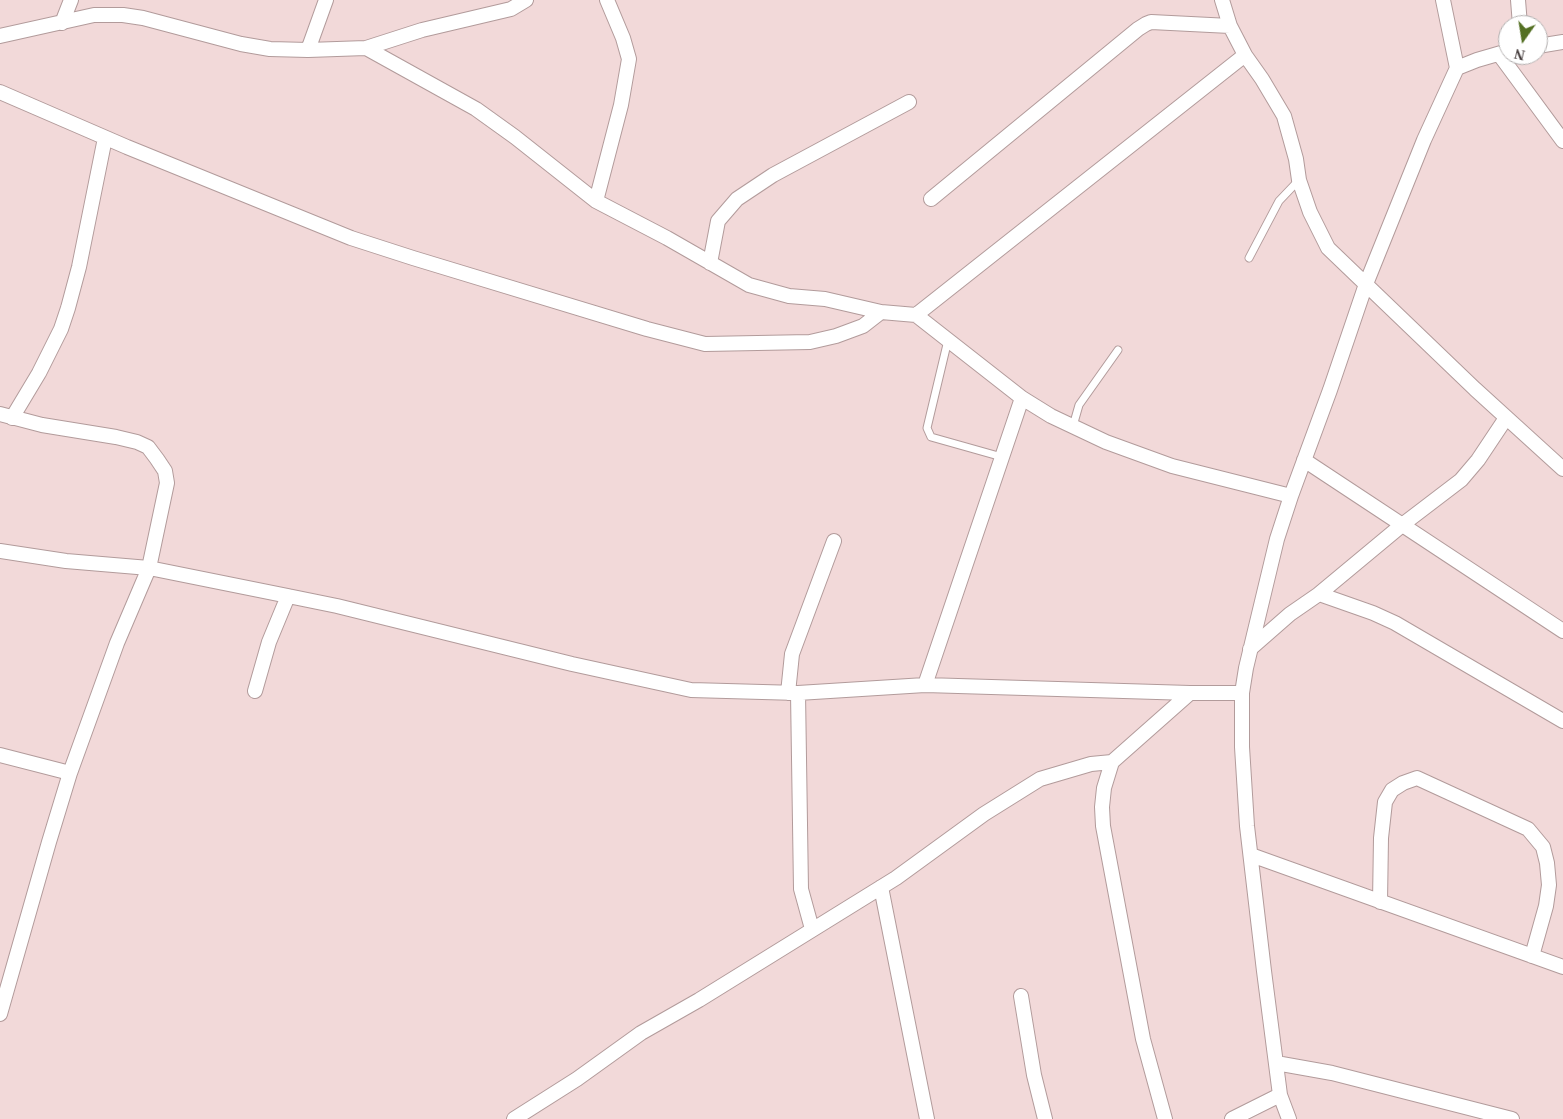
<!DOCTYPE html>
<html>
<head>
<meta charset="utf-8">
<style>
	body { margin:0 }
	#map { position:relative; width:1563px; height:1119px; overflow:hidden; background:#f2d9d9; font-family:Georgia,serif }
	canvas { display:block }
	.north { position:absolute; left:1498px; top:15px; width:50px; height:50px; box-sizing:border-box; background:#fff; border:1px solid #b3b0b0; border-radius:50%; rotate:193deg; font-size:14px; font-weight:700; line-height:20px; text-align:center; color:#423939 }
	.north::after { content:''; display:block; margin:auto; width:18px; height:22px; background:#547023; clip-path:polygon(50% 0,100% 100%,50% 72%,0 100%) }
</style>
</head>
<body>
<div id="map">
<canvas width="1563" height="1119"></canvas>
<div class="north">N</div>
</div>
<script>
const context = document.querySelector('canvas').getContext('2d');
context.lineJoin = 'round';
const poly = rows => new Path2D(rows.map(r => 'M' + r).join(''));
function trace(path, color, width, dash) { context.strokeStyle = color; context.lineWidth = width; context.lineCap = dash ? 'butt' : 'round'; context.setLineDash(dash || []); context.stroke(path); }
const service = poly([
	[1249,258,1279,201,1299,180],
	[948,340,927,428,931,437,1002,457],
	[1073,426,1079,405,1118,350]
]);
const minor = poly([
	[1222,0,1230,26,1245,55,1262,79,1284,116,1296,159,1299,180,1310,212,1328,248,1475,389,1563,469],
	[1443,0,1457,68],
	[1518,0,1520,25],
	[62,23,71,0],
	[0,36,94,15,123,15,143,18,241,44,270,49,308,50,366,48,476,109,515,137,596,201,667,238,749,285,789,296,825,299,881,312,916,315],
	[1538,46,1563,42],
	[366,48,422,30,511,9,526,0],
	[308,50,326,0],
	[1499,54,1563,141],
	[1245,55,916,315,1022,398,1051,416,1106,442,1172,466,1291,496],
	[0,92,127,147,351,238,413,258,647,329,705,344,810,342,836,336,863,326,881,312],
	[931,199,1138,29,1146,24,1151,22,1230,26],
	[596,201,621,105,629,59,623,38,607,0],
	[710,263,718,221,737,199,773,175,909,102],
	[0,414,42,425,116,437,137,442,148,447,157,459,165,471,167,483,149,568,117,643,70,773,49,842,0,1014],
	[12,418,39,373,61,329,68,308,79,267,105,138],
	[1304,460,1563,631],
	[0,551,66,561,149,568,288,596,337,606,572,664,691,690,798,693,925,685,1190,693,1242,693],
	[1319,594,1402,525,1461,480,1478,460,1506,418],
	[1250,649,1290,614,1319,594,1373,613,1395,623,1563,721],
	[925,685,1022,398],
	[255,691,269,642,288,596],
	[788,693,792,654,834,541],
	[798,693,801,889,812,929],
	[0,755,70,773],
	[1251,855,1563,967],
	[881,887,927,1119],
	[1380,902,1381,838,1385,802,1392,790,1403,783,1417,778,1528,829,1543,847,1547,863,1549,885,1546,906,1532,956],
	[1021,996,1034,1075,1045,1119],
	[1276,1063,1332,1073,1512,1119],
	[514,1119,577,1079,641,1033,699,1000,896,878,984,814,1040,779,1091,764,1112,762],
	[1165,1119,1143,1039,1103,826,1102,807,1104,788,1112,762,1190,693],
	[1232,1119,1280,1095],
	[1289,1119,1280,1095,1264,971,1247,826,1242,747,1242,693,1246,668,1277,539,1291,496,1330,390,1366,284,1424,140,1457,68,1477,60,1508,51]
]);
trace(service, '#b29b9b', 9);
trace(minor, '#b29b9b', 16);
trace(service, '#fff', 7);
trace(minor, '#fff', 14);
</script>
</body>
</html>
